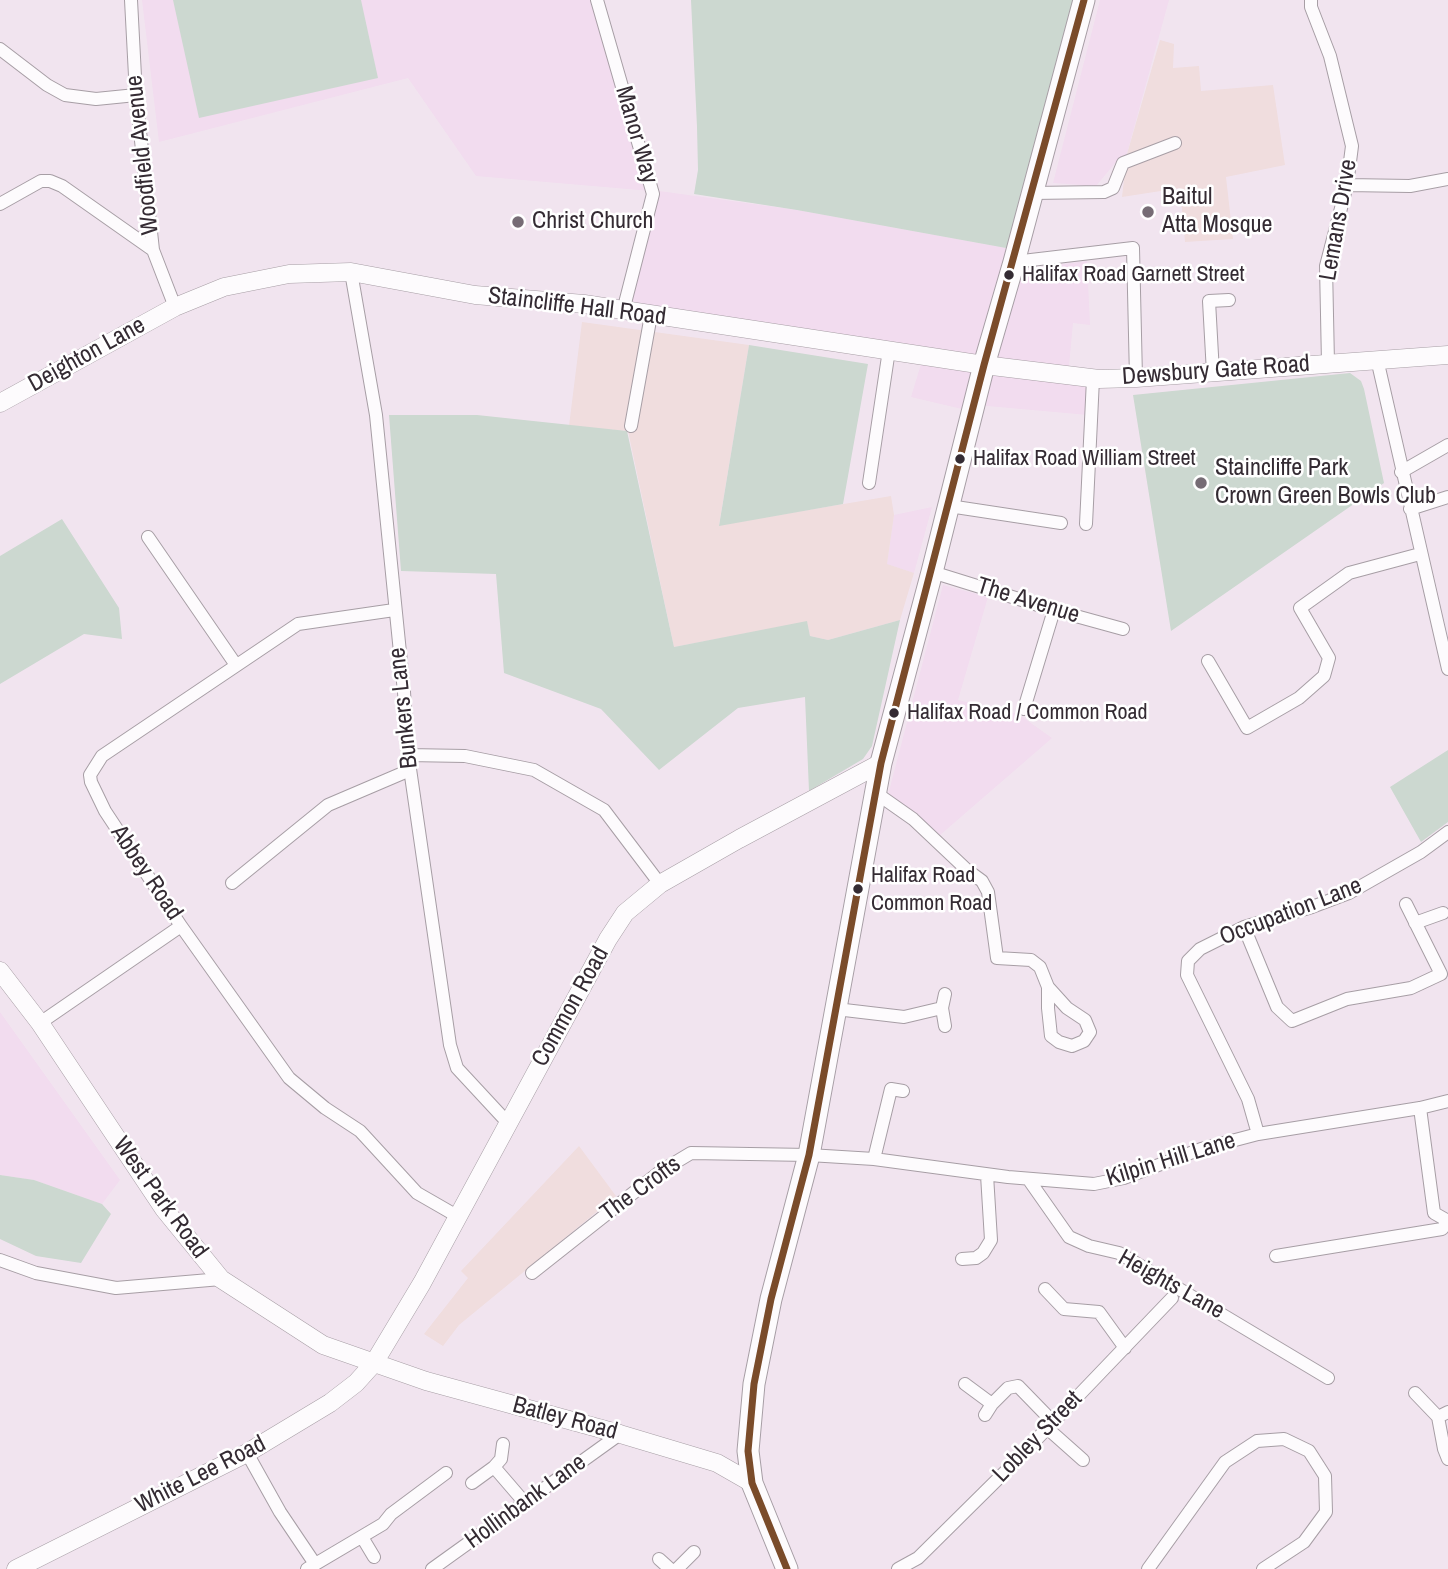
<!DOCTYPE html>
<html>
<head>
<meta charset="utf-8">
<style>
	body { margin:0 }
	canvas { display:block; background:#f1e4ef }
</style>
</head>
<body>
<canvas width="1448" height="1569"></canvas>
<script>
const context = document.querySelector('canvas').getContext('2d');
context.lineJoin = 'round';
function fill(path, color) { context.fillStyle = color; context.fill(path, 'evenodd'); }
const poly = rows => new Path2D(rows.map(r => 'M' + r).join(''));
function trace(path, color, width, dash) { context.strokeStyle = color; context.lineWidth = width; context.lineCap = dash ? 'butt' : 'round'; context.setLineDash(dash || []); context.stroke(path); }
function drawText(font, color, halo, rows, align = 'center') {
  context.font = font + ' "Archivo Narrow",sans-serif'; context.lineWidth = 5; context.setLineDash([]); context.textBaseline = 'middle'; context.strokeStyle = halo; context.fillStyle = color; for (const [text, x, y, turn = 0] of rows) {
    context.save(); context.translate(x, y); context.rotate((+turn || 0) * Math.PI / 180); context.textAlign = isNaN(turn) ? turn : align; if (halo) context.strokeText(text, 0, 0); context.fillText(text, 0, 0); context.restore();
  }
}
const built = poly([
	[142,0,597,0,652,190,797,210,1017,250,1008,272,1087,261,1090,325,1073,323,1069,366,1088,381,1088,415,976,405,962,409,911,397,924,354,623,311,651,191,476,176,408,78,159,142],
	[1100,0,1169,0,1126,157,1116,162,1096,186,1053,183],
	[932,507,914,573,887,564,894,515],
	[943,585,988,597,958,700,1018,714,1052,738,939,836,888,795],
	[0,1012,120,1180,102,1204,34,1180,0,1175]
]);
const industrial = poly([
	[1160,40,1174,44,1173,68,1199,66,1201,91,1273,85,1285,165,1226,177,1233,239,1185,242,1180,188,1122,197,1127,154],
	[582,322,749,345,719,525,891,496,894,515,887,564,914,573,900,620,828,640,810,636,807,622,674,647,628,431,569,426],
	[579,1146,616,1196,459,1325,443,1346,424,1334,468,1278,461,1271]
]);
const green = poly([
	[173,0,361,0,378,78,199,118],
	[691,0,1084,0,1017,250,797,210,694,194,698,170,697,127],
	[749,345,868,364,843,504,719,526],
	[1350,373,1361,381,1364,389,1384,483,1171,631,1133,395],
	[389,415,477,415,627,431,674,647,807,621,810,636,828,640,900,620,872,746,863,759,809,791,805,697,738,708,659,770,601,709,504,673,496,574,401,571],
	[62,519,119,608,122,639,84,634,0,684,0,556],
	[1448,750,1448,822,1421,842,1390,787],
	[0,1175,34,1180,102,1204,111,1214,81,1263,36,1256,0,1239]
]);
const street = poly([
	[131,0,136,95,153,250,175,307],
	[597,0,653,194,623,311],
	[1311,0,1311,7,1330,56,1352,146,1347,185,1326,266,1328,363],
	[0,49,47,85,65,95,96,99,136,95],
	[1347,185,1410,186,1448,179],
	[1032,193,1104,192,1113,188,1123,163,1175,143],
	[0,204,41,181,50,181,62,186,153,250],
	[1014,262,1133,248,1136,378],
	[351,272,376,415,404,692,408,755,450,1045,457,1068,508,1123],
	[1377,359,1448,669],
	[1213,373,1209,301,1229,300],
	[631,426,651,315],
	[1401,472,1448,445],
	[869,483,889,350],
	[949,506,1061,523],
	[1410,509,1448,497],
	[1086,524,1093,379],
	[148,537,236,665],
	[932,572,1054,610,1123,629],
	[394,610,298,624,102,756,90,775,91,782,105,811,181,926,289,1078,325,1108,360,1131,417,1193,457,1216],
	[1208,661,1247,728,1299,698,1324,676,1329,658,1300,608,1349,573,1420,554],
	[1024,709,1054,610],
	[408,755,465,756,534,770,604,810,660,884],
	[876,793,913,819,967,870,982,881,988,892,997,958,1031,960,1040,967,1048,987,1048,1008,1051,1036,1059,1042,1072,1046,1084,1041,1090,1032,1085,1020,1067,1008,1048,987],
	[232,883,328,805,410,770],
	[1415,923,1443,913],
	[1244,927,1277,1007,1292,1021,1347,999,1411,988,1441,974,1406,904],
	[945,994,942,1008,945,1026],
	[836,1009,904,1017,942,1008],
	[40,1023,181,926],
	[1420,1108,1434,1213,1448,1221],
	[1258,1134,1248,1099,1187,975,1188,961,1200,949,1244,927,1312,907,1349,893,1421,852,1448,832],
	[874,1159,891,1089,903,1091],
	[1029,1180,1069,1237,1089,1246,1119,1253,1328,1378],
	[1276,1256,1442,1229,1448,1222],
	[962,1259,976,1258,983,1253,991,1240,987,1175],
	[0,1260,36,1273,116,1288,221,1279],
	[532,1273,661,1171,691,1153,809,1155,874,1159,1008,1177,1094,1184,1124,1178,1201,1149,1258,1134,1420,1108,1448,1101],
	[1045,1289,1064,1309,1099,1312,1125,1348],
	[965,1384,992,1404],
	[1415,1393,1438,1417,1448,1412],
	[985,1415,992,1404,1008,1388,1018,1386,1053,1422],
	[1438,1417,1444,1449,1448,1459],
	[1047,1428,1083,1460],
	[247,1453,280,1512,315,1564],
	[494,1467,525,1503],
	[472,1483,494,1467,501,1459,503,1444],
	[362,1537,374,1557],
	[659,1559,670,1569],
	[307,1569,383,1524,391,1514,446,1473],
	[432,1569,620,1434],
	[677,1569,694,1552],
	[898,1569,918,1558,1011,1466,1172,1298],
	[1148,1569,1225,1462,1257,1441,1284,1439,1309,1451,1325,1476,1326,1512,1304,1542,1263,1569]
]);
const secondary = poly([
	[0,403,175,307,224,287,289,274,351,272,475,295,584,304,984,365,1099,379,1136,378,1448,355],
	[0,971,40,1023,164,1209,221,1279,323,1345,426,1381,620,1434,717,1463,752,1483],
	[16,1569,247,1453,330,1403,356,1383,374,1363,422,1283,608,939,625,913,660,884,739,839,881,763]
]);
const primary = poly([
	[787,1569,752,1483,748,1451,754,1384,771,1299,809,1155,881,763,932,572,984,365,1014,262,1084,0]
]);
const bus1 = poly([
	[787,1569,752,1483,748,1451,754,1384,771,1299,809,1155,881,763,984,365,1084,0]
]);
const markers = [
	[1148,212,7,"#766c75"],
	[518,222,7,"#766c75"],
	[1009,275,6,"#342b33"],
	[960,459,6,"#342b33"],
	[1201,483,7,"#766c75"],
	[894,713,6,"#342b33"],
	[858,889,6,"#342b33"]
];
const busNames = [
	["Halifax Road Garnett Street",1022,275],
	["Halifax Road William Street",973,459],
	["Halifax Road / Common Road",907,713],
	["Halifax Road",871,876],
	["Common Road",871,904]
];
const streetNames = [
	["Manor Way",636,135,74],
	["Woodfield Avenue",143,155,-96],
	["Lemans Drive",1339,220,-80],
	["Staincliffe Hall Road",577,307,7],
	["Deighton Lane",87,355,-29],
	["Dewsbury Gate Road",1216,371,-4],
	["The Avenue",1028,601,17],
	["Bunkers Lane",404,708,-96],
	["Abbey Road",146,873,56],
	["Occupation Lane",1291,912,-21],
	["Common Road",571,1007,-61],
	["Kilpin Hill Lane",1171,1160,-17],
	["The Crofts",641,1189,-36],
	["West Park Road",160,1198,54],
	["Heights Lane",1171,1285,29],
	["Batley Road",565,1419,15],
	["Lobley Street",1038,1437,-46],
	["White Lee Road",201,1475,-27],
	["Hollinbank Lane",526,1502,-36]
];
const poiNames = [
	["Baitul",1162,198],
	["Atta Mosque",1162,226],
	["Christ Church",532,222],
	["Staincliffe Park",1215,469],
	["Crown Green Bowls Club",1215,497]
];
fill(built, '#f2dcef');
fill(industrial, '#f0ddde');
fill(green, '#ccd8d0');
trace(street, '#a79ea5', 14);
trace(secondary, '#a79ea5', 19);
trace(primary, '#a79ea5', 23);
trace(street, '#fdfbfd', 12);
trace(secondary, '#fdfbfd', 18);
trace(primary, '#fdfbfd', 21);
trace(bus1, '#7a4b2a', 7);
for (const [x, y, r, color] of markers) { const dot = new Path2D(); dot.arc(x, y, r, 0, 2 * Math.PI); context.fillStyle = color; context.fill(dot); trace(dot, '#fff', 2.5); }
drawText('22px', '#342b33', '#fff', busNames, 'left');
drawText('24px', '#342b33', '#fff', streetNames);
drawText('24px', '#342b33', '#fff', poiNames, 'left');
</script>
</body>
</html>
